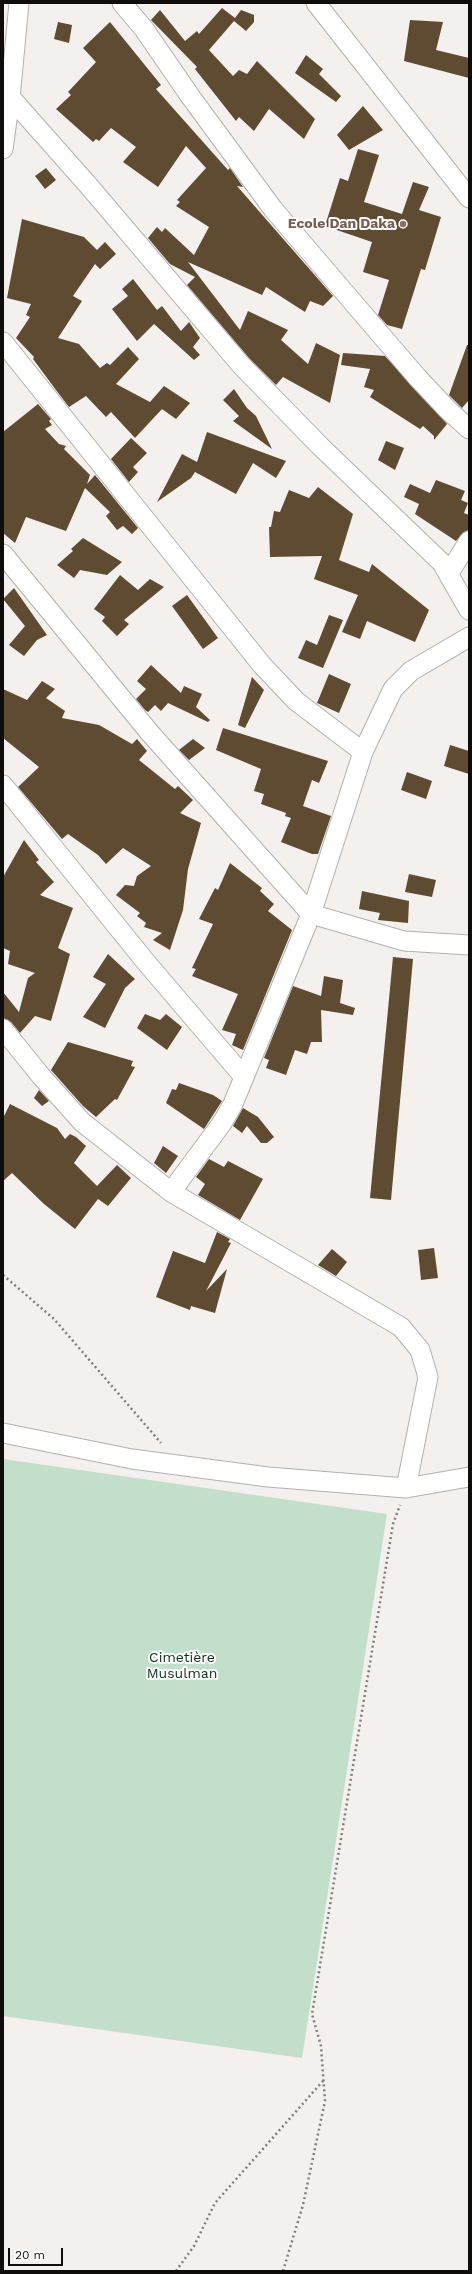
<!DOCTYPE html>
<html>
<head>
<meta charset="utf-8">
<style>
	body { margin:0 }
	#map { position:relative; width:472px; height:2274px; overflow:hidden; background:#f3f0ee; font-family:"Work Sans",sans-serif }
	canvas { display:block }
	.frame { position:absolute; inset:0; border:4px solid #0e0d0c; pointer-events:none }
	.scale { position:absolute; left:8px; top:2248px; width:55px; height:18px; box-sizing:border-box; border:2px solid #0e0d0c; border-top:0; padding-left:5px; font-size:12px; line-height:14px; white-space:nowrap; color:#0e0d0c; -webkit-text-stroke:3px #fffefd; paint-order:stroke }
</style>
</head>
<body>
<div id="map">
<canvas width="472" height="2274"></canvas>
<div class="frame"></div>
<div class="scale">20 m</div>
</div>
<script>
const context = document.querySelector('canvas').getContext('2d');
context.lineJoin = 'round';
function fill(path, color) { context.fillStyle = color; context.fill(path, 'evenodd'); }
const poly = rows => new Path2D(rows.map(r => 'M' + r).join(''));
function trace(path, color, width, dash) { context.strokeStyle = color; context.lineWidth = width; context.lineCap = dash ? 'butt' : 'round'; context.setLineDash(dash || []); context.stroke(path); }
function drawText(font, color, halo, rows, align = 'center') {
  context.font = font + ' "Work Sans",sans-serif'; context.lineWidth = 4; context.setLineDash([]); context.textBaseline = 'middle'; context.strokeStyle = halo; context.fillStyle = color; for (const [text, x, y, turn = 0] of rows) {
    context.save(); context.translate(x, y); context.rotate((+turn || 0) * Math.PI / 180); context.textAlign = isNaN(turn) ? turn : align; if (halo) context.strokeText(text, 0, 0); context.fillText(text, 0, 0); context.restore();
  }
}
const green = poly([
	[3,1459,387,1514,302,2058,3,2016]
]);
const building = poly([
	[222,8,235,18,241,10,254,15,254,22,246,31,234,21,209,50,233,76,239,70,247,74,257,61,315,119,304,139,269,109,254,131,239,117,236,121,195,69,197,67,151,20,160,10,185,41,197,31,199,34],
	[410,20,443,22,436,50,469,58,469,78,404,61],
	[58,22,72,25,69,43,54,39],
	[110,22,161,85,156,89,228,170,230,168,243,187,237,186,333,296,323,306,310,301,305,312,266,287,262,295,188,262,240,330,248,311,288,330,281,340,308,364,316,343,340,355,330,403,283,377,276,385,249,358,187,285,195,277,170,264,148,238,157,227,162,232,165,228,194,255,209,227,176,206,180,202,177,200,206,168,186,146,158,187,123,162,136,147,111,128,99,141,96,139,93,142,56,109,71,95,68,92,96,62,83,48],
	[306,55,323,69,319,74,341,96,336,102,295,73],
	[363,106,383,130,349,150,337,135],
	[358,149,379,155,364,202,402,214,413,182,429,187,419,210,441,217,425,270,421,269,402,329,387,325,378,315,389,280,363,272,372,242,325,226,340,178,348,181],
	[46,168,56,180,45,189,35,176],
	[22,219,84,237,97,250,105,242,116,254,100,269,95,264,73,296,82,301,58,338,79,344,100,368,107,363,110,365,128,347,139,359,116,384,150,402,164,386,190,403,176,419,162,409,135,438,111,412,106,417,86,396,69,407,56,390,33,359,34,357,16,338,30,317,26,315,31,304,7,298],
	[133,279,157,310,162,306,181,331,189,322,200,338,193,347,200,355,194,360,154,324,137,341,112,309,128,296,122,289],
	[467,345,469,345,469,400,462,408,449,395],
	[343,353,385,356,447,424,434,440,434,436,423,426,420,429,370,397,374,390,364,387,370,369,341,365],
	[234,389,247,408,256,416,272,449,233,421,239,416,223,400],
	[38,404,51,419,49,421,52,425,45,429,59,444,66,446,64,449,90,475,87,484,95,475,138,528,132,534,123,526,117,530,106,516,110,512,85,488,66,531,26,517,15,543,3,533,3,432],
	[207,432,286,461,276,478,253,463,236,494,195,472,191,478,157,502,182,454,197,462],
	[131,438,147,453,133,467,138,472,129,482,111,459],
	[386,441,404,448,395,470,378,460],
	[436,480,465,491,461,500,468,503,464,513,469,515,469,530,464,532,456,541,415,514,419,504,404,497,410,484,430,493],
	[318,487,353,514,339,560,369,572,372,564,429,610,415,642,367,621,360,639,342,632,358,595,314,579,322,556,270,557,269,527,271,527,274,511,280,512,289,490,309,498],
	[83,538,122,562,107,575,80,570,74,578,57,565,73,551,71,549],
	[120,575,138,590,150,579,164,587,124,620,129,624,117,636,102,621,105,617,94,609],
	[14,588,47,635,37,640,24,656,9,645,25,626,3,599],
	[187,595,218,638,203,649,172,606],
	[329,615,343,620,323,668,298,658,306,640,317,645],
	[151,665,181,693,184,686,202,694,196,707,210,720,208,722,168,703,161,711,155,705,148,712,145,710,136,699,146,689,137,681],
	[329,674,351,684,339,713,317,703],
	[252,677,264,690,245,728,238,725],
	[42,681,55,689,46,698,65,711,62,718,99,725,132,744,137,739,147,751,139,760,175,789,178,786,193,800,180,813,201,823,188,869,183,910,170,950,153,940,162,933,144,927,146,923,137,916,140,913,116,895,125,885,134,886,137,876,151,866,123,848,106,864,98,855,68,834,62,839,18,787,39,767,3,738,3,689,27,700],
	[223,728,328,761,319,783,312,780,303,806,331,816,318,854,312,854,281,842,291,818,285,816,286,813,261,804,264,794,254,791,261,769,216,750],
	[193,739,205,748,189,760,179,750],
	[450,745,469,751,469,774,444,766],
	[407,772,432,781,426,799,401,790],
	[24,840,39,860,36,862,54,882,40,895,73,908,58,948,70,954,51,1021,35,1016,20,1033,11,1022,3,1018,3,992,19,1012,28,978,35,973,8,964,10,951,3,948,3,877],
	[230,863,262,888,260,891,274,904,268,911,292,930,243,1050,232,1045,236,1034,222,1030,238,994,192,976,196,969,192,968,213,924,199,919,215,888,218,890],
	[409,874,436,880,432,897,405,892],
	[362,891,409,901,408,923,378,920,380,913,359,909],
	[108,954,135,979,125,988,105,1028,83,1017,106,984,93,977],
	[393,957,413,959,391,1200,370,1198],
	[324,976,343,980,340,1003,355,1008,353,1015,321,1010,322,1042,311,1042,307,1054,295,1050,286,1075,266,1068,269,1060,264,1058,293,986,321,996],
	[145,1014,160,1020,166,1014,182,1027,167,1050,137,1028],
	[68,1042,133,1061,131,1066,135,1067,117,1100,115,1099,96,1117,83,1106,51,1070],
	[179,1083,213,1095,222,1101,204,1129,166,1103,172,1089,176,1090],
	[39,1090,49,1101,42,1106,34,1098],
	[10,1104,57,1128,65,1139,70,1134,76,1137,86,1146,74,1163,97,1186,117,1165,131,1178,108,1206,98,1199,75,1229,44,1204,12,1173,3,1181,3,1118],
	[243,1108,258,1117,274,1137,267,1143,261,1143,247,1126,242,1133,233,1126],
	[163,1146,178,1156,166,1173,154,1163],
	[209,1159,224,1167,228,1161,263,1179,240,1220,198,1195,205,1184,196,1177],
	[217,1232,230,1239,228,1242,231,1243,206,1291,227,1269,215,1313,191,1306,190,1310,156,1297,173,1251,205,1263],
	[434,1248,438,1278,421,1280,418,1250],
	[332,1249,347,1262,336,1276,318,1265]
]);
const path = poly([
	[3,1275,54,1319,161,1443],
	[176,2271,194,2246,215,2203,323,2081],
	[283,2271,303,2205,325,2101,321,2046,312,2014,393,1524,400,1505]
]);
const minor = poly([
	[122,3,144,29,190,96,273,209,417,377,448,410,469,429],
	[316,3,469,198],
	[3,89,88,185,241,365,320,446,442,563,469,610],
	[3,149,10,98,19,3],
	[3,342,262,665,296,701,363,752],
	[3,554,150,733,311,914,404,941,469,945],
	[449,573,469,541],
	[3,785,145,961,244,1077],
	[3,1029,41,1076,82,1122,171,1192,401,1327,420,1350,428,1377,406,1488],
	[171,1192,222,1123,233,1104,311,914,363,752,393,689,411,671,469,637],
	[3,1433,132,1459,268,1477,406,1488,469,1477]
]);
const markers = [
	[403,224,4,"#8d6e63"]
];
const educationNames = [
	["Ecole Dan Daka",395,224]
];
const parkNames = [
	["Cimetière",182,1658],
	["Musulman",182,1674]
];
fill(green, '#c3deca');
fill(building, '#5f4b31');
trace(minor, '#b3b1ae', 21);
trace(path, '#807e7d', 2.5, [2, 3]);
trace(minor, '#fff', 19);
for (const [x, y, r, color] of markers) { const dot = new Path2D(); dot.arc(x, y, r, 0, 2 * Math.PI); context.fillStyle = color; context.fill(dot); trace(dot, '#fffefd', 1.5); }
drawText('bold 14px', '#785e54', '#fffefd', educationNames, 'right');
drawText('14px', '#09321a', '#fffefd', parkNames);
</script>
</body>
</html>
